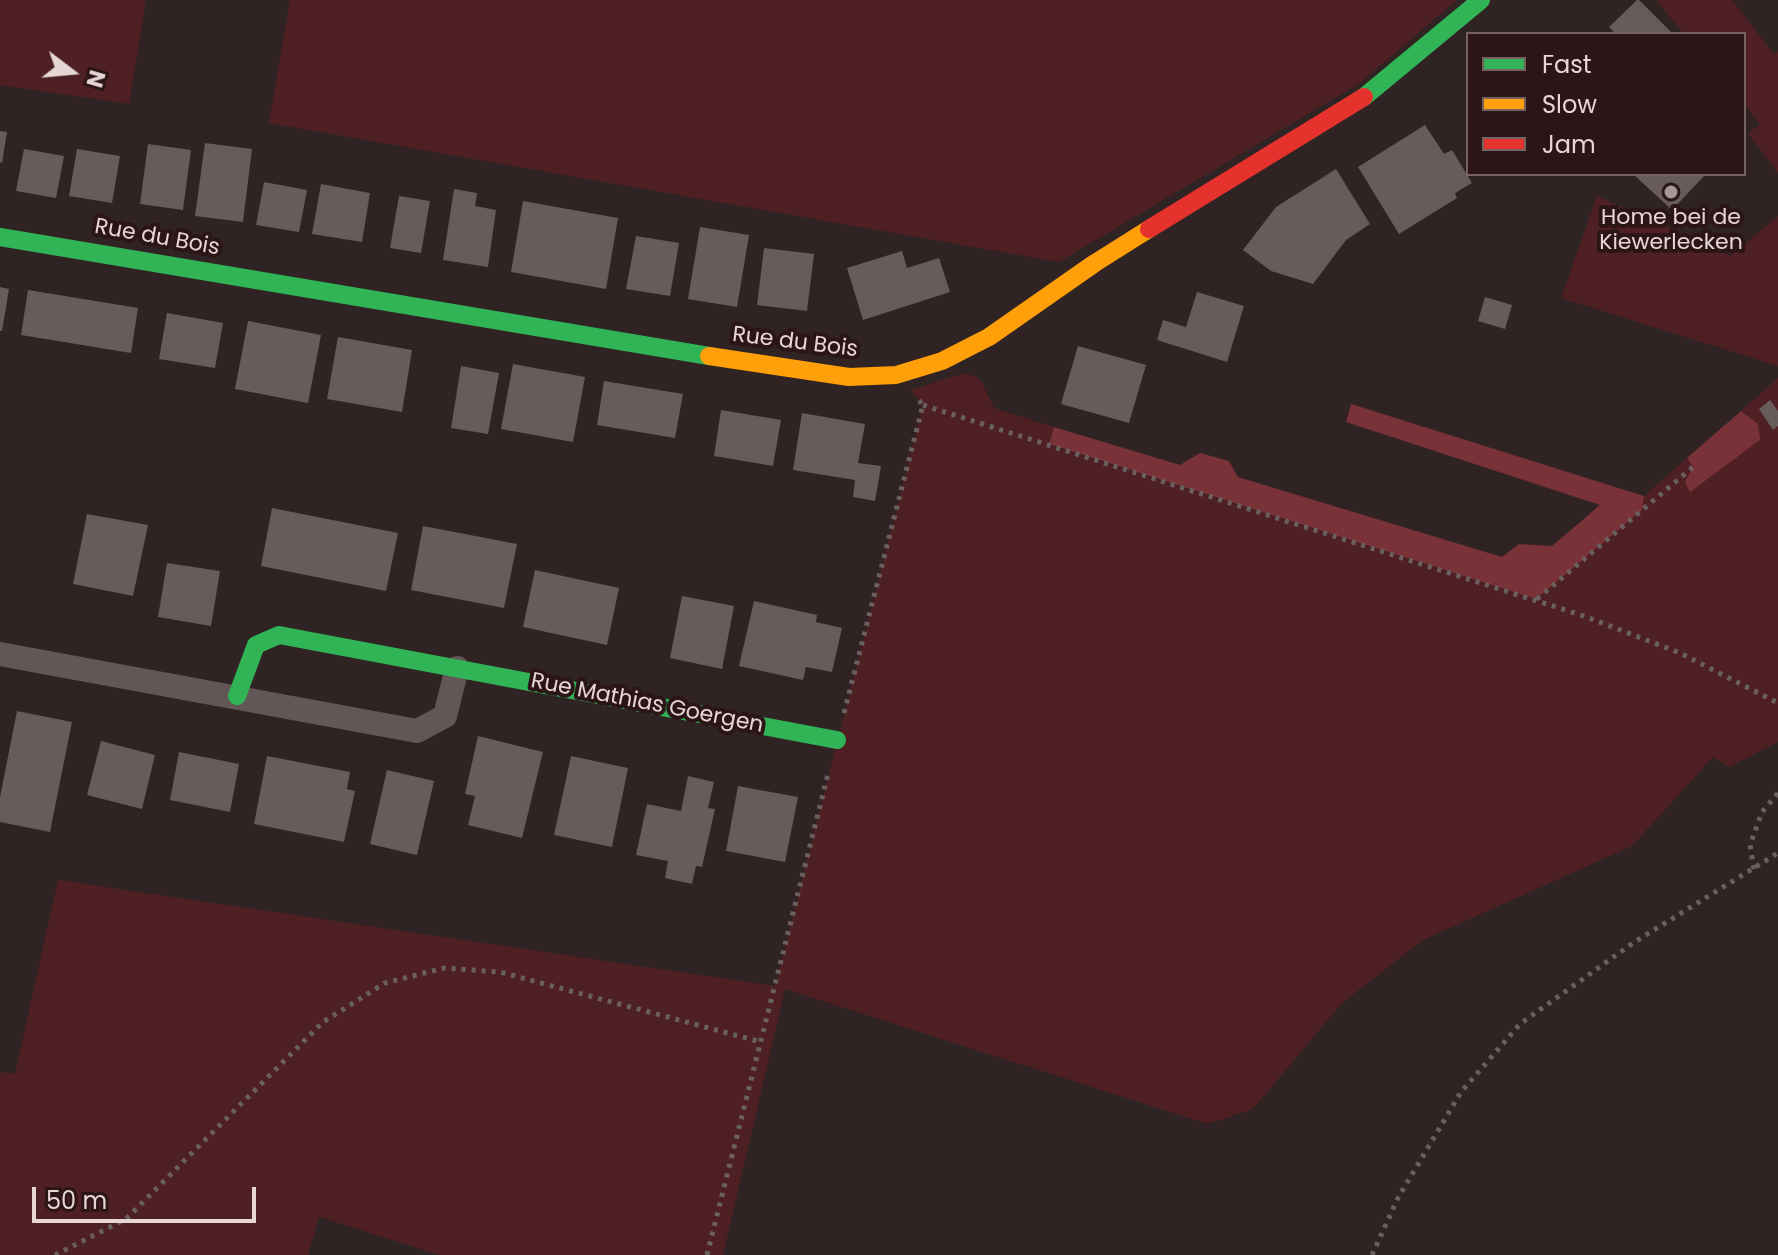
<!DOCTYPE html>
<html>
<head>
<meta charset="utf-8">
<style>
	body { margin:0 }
	#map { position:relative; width:1778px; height:1255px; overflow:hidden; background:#302324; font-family:Poppins,sans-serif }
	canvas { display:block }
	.legend { position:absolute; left:1466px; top:32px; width:280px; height:144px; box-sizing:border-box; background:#2b1516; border:2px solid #766263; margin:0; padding:10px 14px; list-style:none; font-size:24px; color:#e6d6d6 }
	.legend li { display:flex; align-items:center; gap:16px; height:40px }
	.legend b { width:40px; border:2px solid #766263 }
	.north { position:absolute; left:32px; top:32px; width:80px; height:80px; -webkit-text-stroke:6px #2b1516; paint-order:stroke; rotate:106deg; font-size:22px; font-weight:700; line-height:32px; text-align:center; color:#e6d6d6 }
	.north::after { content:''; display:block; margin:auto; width:28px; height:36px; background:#e6d6d6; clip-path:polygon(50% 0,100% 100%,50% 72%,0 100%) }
	.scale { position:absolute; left:32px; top:1187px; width:224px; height:36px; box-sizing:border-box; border:4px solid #e6d6d6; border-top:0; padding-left:10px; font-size:24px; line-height:28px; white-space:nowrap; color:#e6d6d6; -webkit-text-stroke:6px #2b1516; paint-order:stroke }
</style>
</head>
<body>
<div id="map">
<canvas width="1778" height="1255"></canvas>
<ul class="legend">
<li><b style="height:10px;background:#30b455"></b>Fast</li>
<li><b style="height:10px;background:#ff9f0a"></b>Slow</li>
<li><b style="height:10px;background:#e5322d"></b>Jam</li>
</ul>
<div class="north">N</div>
<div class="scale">50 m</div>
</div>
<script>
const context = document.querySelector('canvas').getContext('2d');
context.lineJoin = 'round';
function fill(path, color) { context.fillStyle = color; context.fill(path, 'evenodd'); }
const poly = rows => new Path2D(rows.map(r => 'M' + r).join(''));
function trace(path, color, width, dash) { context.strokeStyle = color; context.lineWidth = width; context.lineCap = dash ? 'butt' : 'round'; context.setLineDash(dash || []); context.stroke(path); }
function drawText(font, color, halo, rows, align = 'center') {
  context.font = font + ' Poppins,sans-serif'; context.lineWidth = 8; context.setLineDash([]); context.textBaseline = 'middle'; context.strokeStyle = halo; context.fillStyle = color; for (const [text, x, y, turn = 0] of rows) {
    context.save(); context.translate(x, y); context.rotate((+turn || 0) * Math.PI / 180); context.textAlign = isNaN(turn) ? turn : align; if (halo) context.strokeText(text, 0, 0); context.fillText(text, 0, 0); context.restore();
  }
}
const green = poly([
	[0,0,146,0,129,104,0,85],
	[290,0,1457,0,1360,83,1059,262,269,123],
	[1656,0,1732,0,1774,54,1778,51,1778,173,1748,133,1760,124,1744,104,1744,34,1684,34],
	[1597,196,1731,256,1778,216,1778,366,1561,298],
	[965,373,980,379,994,408,1054,427,1049,445,1536,599,1642,510,1644,496,1687,458,1693,467,1758,424,1741,411,1778,378,1778,742,1729,767,1713,757,1632,846,1423,940,1342,1003,1253,1109,1208,1124,785,989,723,1255,440,1255,319,1217,308,1255,0,1255,0,1072,15,1074,58,880,775,986,923,405,910,390]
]);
const forest = poly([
	[1351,404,1644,496,1642,510,1536,599,1049,444,1054,427,1180,465,1200,453,1229,461,1238,477,1502,557,1519,544,1552,546,1600,505,1346,422],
	[1741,411,1758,424,1760,440,1690,492,1685,482,1693,467,1687,458]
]);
const building = poly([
	[1637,0,1639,0,1673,34,1616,34,1609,27],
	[1425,125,1444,154,1452,150,1472,183,1455,193,1457,198,1399,234,1358,167],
	[0,131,7,132,2,163,0,162],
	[205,143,252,149,243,222,195,216],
	[148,144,191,150,183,210,140,204],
	[24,149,64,156,56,198,16,191],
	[77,149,120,156,112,203,69,196],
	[1336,169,1370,224,1346,240,1313,284,1271,271,1243,250,1276,207],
	[1633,174,1706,174,1672,210],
	[264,182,307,190,299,232,256,225],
	[321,184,370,193,362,242,312,234],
	[454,189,477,193,475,206,496,210,488,267,443,260],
	[399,196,430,201,421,253,390,248],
	[523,201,618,218,606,289,511,272],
	[700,227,749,235,737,307,688,299],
	[636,236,679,243,670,296,626,289],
	[764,248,814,254,807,311,757,305],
	[902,251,907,268,939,258,950,292,863,320,847,268],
	[0,287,9,289,2,331,0,331],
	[28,290,138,308,131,353,21,335],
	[1197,292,1244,306,1227,362,1157,340,1163,320,1186,327],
	[1485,297,1512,305,1505,329,1478,321],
	[167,313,223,323,215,368,159,359],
	[248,321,321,335,308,403,235,389],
	[338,337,412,350,402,412,327,399],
	[1078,346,1146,365,1129,423,1061,404],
	[513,364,585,377,573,442,501,429],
	[461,366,499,373,488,434,451,428],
	[604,381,683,394,675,438,597,425],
	[1770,400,1778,411,1778,426,1773,430,1759,409],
	[721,410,781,420,773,466,714,456],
	[802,413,865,424,858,463,881,466,875,501,853,497,855,480,793,470],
	[272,508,398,533,386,591,261,566],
	[87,514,148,525,133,596,73,584],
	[423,526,517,544,504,608,411,590],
	[167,563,220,571,211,626,158,617],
	[535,570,619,588,607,645,523,627],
	[682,596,734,606,722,669,670,658],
	[754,601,817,615,816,622,842,628,832,672,806,667,803,680,739,666],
	[17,711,72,722,50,832,0,822,0,797],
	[478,736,543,752,522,838,468,825,475,796,465,794],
	[101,741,155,755,142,809,87,795],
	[179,752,239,764,230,812,170,800],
	[267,756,350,772,347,789,355,791,344,842,254,824],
	[571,756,628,768,612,847,554,835],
	[387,770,434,781,417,855,370,844],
	[688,776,714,782,708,808,715,809,702,867,696,866,692,884,665,878,668,861,636,855,647,804,681,811],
	[738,786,798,797,785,862,726,851]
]);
const path = poly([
	[923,405,1584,616,1680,653,1778,703],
	[1537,599,1693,467],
	[844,713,923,405,918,399],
	[1754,869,1750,845,1762,812,1778,793],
	[55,1255,126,1219,323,1022,385,983,444,968,500,972,761,1042],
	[707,1255,829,770],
	[1372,1255,1398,1198,1461,1092,1520,1024,1633,943,1778,853]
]);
const street = poly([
	[0,654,417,731,445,716,457,668]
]);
const fast = poly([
	[1364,97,1481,0],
	[0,237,709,356],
	[237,696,256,645,279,635,837,740]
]);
const slow = poly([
	[709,356,849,377,896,375,942,361,989,337,1095,263,1149,229]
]);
const jam = poly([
	[1149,229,1364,97]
]);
const markers = [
	[1671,192,8,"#a69798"]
];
const poiNames = [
	["Home bei de",1671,218],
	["Kiewerlecken",1671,243]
];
const streetNames = [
	["Rue du Bois",157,238,10],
	["Rue du Bois",795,343,7],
	["Rue Mathias Goergen",647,704,11]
];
fill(green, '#4f2023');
fill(forest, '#793237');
fill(building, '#675b5c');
trace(path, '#6b6060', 5, [4, 6]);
trace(street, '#635656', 24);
trace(fast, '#30b455', 18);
trace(slow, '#ff9f0a', 18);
trace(jam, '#e5322d', 18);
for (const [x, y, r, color] of markers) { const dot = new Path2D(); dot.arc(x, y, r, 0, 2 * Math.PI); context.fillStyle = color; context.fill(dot); trace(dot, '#2b1516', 3); }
drawText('22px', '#e6d6d6', '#2b1516', poiNames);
drawText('22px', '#e6d6d6', '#2b1516', streetNames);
</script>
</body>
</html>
